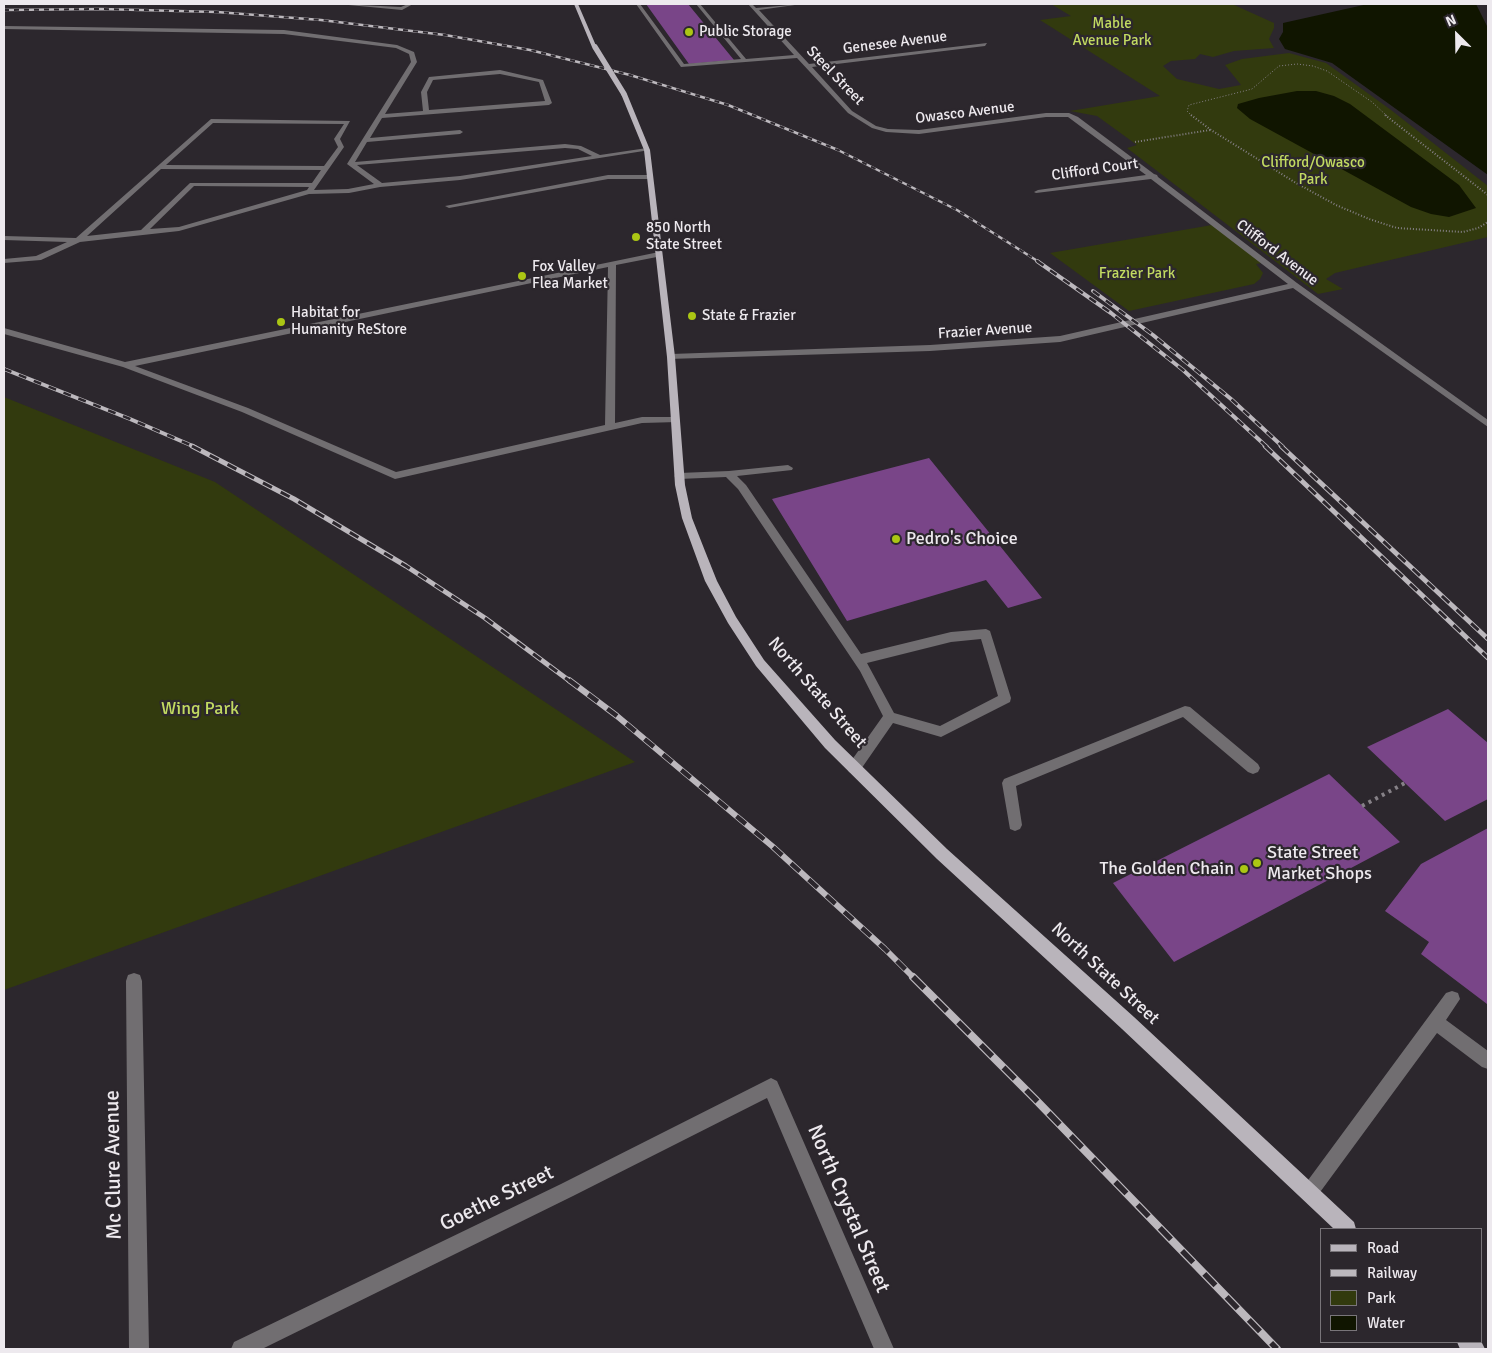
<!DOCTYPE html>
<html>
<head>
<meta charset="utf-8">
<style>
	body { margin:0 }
	#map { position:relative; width:1492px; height:1353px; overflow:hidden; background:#2c272d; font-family:Signika,sans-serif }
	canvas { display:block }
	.frame { position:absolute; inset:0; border:5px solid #ede9ee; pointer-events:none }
	.legend { position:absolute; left:1320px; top:1228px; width:162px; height:115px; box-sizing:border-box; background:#2c272d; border:1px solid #79757a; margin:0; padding:6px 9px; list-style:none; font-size:15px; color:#ede9ee }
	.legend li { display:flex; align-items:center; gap:10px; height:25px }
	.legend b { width:25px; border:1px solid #79757a }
	.north { position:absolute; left:1432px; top:10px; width:50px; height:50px; -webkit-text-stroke:4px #2c272d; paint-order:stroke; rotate:337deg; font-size:14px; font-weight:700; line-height:20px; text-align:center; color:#ede9ee }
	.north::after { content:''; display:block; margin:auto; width:18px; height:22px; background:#ede9ee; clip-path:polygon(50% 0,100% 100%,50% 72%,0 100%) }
</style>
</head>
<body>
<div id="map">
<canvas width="1492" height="1353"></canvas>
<div class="frame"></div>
<ul class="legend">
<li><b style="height:6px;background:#b9b4bb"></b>Road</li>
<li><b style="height:6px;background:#bcb8bd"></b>Railway</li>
<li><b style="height:14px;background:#323a0e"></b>Park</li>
<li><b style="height:14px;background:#101500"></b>Water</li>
</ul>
<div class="north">N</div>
</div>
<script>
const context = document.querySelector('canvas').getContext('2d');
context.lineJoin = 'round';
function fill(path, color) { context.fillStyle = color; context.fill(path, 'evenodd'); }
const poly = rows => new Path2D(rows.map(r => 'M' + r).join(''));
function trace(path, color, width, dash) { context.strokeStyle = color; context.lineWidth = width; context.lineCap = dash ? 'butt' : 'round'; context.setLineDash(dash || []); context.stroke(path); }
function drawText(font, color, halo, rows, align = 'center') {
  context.font = font + ' Signika,sans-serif'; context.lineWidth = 4.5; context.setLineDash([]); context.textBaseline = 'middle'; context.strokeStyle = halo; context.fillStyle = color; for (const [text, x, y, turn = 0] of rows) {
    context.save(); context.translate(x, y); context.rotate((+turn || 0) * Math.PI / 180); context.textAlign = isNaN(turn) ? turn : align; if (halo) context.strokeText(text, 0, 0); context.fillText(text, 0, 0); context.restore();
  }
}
const green = poly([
	[1051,4,1232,4,1274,23,1274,28,1269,39,1274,48,1234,51,1213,57,1200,54,1195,59,1171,61,1163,66,1177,79,1219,89,1241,85,1225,65,1242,59,1289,53,1326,63,1391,110,1488,186,1488,237,1335,273,1326,279,1343,289,1318,294,1127,148,1137,145,1097,116,1070,111,1160,96,1040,20,1071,16],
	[1212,225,1262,263,1256,264,1263,273,1260,279,1254,284,1129,311,1050,253],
	[4,397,215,482,635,762,4,990]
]);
const water = poly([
	[1368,4,1476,4,1488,28,1488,175,1332,63,1285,49,1279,39,1283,32,1283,23],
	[1297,91,1316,91,1334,96,1350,104,1459,185,1476,208,1449,217,1431,214,1411,207,1250,119,1237,108,1238,104,1259,98]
]);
const building = poly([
	[646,4,688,4,734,60,689,64],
	[929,458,1042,598,1008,608,986,580,847,621,772,499],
	[1448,709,1488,743,1488,799,1445,821,1367,747],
	[1329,774,1400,842,1174,962,1113,883],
	[1488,828,1488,1003,1487,1004,1421,954,1429,942,1385,911,1421,864]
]);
const pathFar2 = poly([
	[1192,116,1187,111,1189,105,1252,89,1279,66,1297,64,1313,66,1327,71,1372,102,1387,116]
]);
const pathFar1 = poly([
	[1191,115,1211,130,1296,183,1336,205,1369,219,1397,228,1463,232,1478,228,1488,222],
	[1385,115,1488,195],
	[1135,142,1210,130]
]);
const path = poly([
	[1362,806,1405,783]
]);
const minor = poly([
	[338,4,401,7,408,4,413,4,402,10,338,4],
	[636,4,640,4,684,64,741,59,696,4,700,4,746,59,794,55,748,4,752,4,756,8,802,4,759,10,809,64,987,43,985,46,812,67,852,111,876,126,888,129,919,130,1046,113,1069,113,1078,117,1154,174,1157,175,1158,177,1297,283,1488,420,1488,427,1293,288,1060,342,930,351,668,359,668,355,671,354,930,345,1060,336,1288,284,1151,179,1036,193,1034,192,1038,190,1146,175,1068,117,1046,117,919,134,886,132,872,128,848,113,797,58,681,67,636,4],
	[4,26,284,30,397,45,414,52,417,62,385,114,423,111,421,92,429,77,500,70,543,80,552,103,549,105,382,118,370,138,460,130,463,132,460,134,367,142,355,162,565,144,581,146,600,155,647,148,650,150,460,180,380,187,349,193,309,194,179,231,80,242,41,260,4,263,4,259,36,256,67,242,4,240,4,236,76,238,211,119,350,121,340,139,344,147,314,190,348,189,374,184,347,164,411,62,409,54,396,48,284,34,4,29,4,26],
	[500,74,539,82,545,101,429,110,427,92,433,80,500,74],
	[213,123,344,124,334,139,338,147,324,166,166,165,213,123],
	[565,148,578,149,592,156,460,176,382,183,357,165,565,148],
	[161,169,321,170,312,183,190,183,141,230,87,236,161,169],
	[194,186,309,187,307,190,179,227,150,229,194,186],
	[608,175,650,175,653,177,650,179,608,179,449,208,445,206,608,175],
	[659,252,662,252,662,256,616,265,615,423,642,417,675,417,680,420,678,422,642,423,395,479,242,412,123,367,4,334,4,328,125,362,659,252],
	[608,267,605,425,396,472,248,408,135,366,608,267],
	[788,465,793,468,792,470,737,476,746,485,861,654,951,632,986,629,990,631,1011,698,1010,702,941,737,893,723,859,772,854,774,849,772,847,768,849,764,883,716,860,671,738,489,726,477,679,479,674,476,679,473,729,471,788,465],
	[981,639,998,696,940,726,894,713,867,663,951,642,981,639],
	[1185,706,1190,707,1258,764,1260,768,1258,772,1253,774,1248,772,1183,717,1016,786,1022,825,1020,829,1015,831,1010,829,1002,783,1004,779,1185,706],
	[134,973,140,975,142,981,149,1349,129,1349,126,981,128,975,134,973],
	[1452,991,1458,993,1460,999,1446,1020,1488,1051,1488,1069,1482,1067,1437,1033,1315,1199,1309,1202,1303,1199,1300,1193,1303,1187,1446,993,1452,991],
	[771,1078,777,1081,894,1349,874,1349,767,1098,573,1196,262,1349,231,1349,234,1342,561,1184,771,1078]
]);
const major = poly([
	[574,4,578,4,597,48,592,47,574,4],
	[624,92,627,94,650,150,675,357,685,485,692,518,705,551,717,581,736,617,764,660,835,740,947,849,1134,1017,1354,1222,1356,1229,1334,1229,1122,1029,937,859,825,748,756,666,728,623,705,581,682,518,675,485,667,357,644,150,621,94,624,92],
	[1481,1341,1485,1349,1460,1349,1457,1342,1481,1341]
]);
const railFar4 = poly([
	[4,10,101,9,217,12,321,20,445,35,530,50,630,75,728,105,838,150,957,210,1039,262]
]);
const railFar3 = poly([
	[1037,261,1111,313,1183,370,1267,447],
	[1093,291,1153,335,1231,399,1283,447],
	[4,369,130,419,195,447]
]);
const railFar2 = poly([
	[192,446,294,499,406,566,485,618,571,682],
	[1265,446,1488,658],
	[1281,446,1488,639]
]);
const railFar1 = poly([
	[569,680,617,716,772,846,885,949,914,978]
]);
const rail = poly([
	[913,977,1035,1099,1277,1349]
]);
const majorBridge = poly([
	[595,47,624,94]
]);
const markers = [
	[689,32,5,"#abc614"],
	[636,237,5,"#abc614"],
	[522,276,5,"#abc614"],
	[692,316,5,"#abc614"],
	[281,322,5,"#abc614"],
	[896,539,5,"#abc614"],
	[1257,863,5,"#abc614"],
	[1244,869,5,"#abc614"]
];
const farParknames = [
	["Mable",1112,24],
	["Avenue Park",1112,41],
	["Clifford/Owasco",1313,163],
	["Park",1313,180],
	["Frazier Park",1137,274]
];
const farPoinames = [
	["Public Storage",699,32],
	["850 North",646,228],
	["State Street",646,245],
	["Fox Valley",532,267],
	["Flea Market",532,284],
	["Habitat for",291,313],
	["Humanity ReStore",291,330],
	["State & Frazier",702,316]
];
const farStreetnames = [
	["Genesee Avenue",895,43,-7],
	["Steel Street",835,76,46],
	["Owasco Avenue",965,113,-7],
	["Clifford Court",1095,170,-8],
	["Clifford Avenue",1277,253,37],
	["Frazier Avenue",985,331,-4]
];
const poiNames = [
	["Pedro's Choice",906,539],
	["State Street",1267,853],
	["Market Shops",1267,874],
	["The Golden Chain",1234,869,"right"]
];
const streetNames = [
	["North State Street",817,693,49],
	["North State Street",1105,974,43]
];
const parkNames = [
	["Wing Park",200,709]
];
const nearStreetnames = [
	["Mc Clure Avenue",114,1165,-91],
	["Goethe Street",497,1199,-26],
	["North Crystal Street",848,1209,67]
];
fill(green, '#323a0e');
fill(water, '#101500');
fill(building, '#794588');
trace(pathFar2, '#868187', 1, [1, 2]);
trace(pathFar1, '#868187', 2, [1, 2]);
trace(path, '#868187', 4, [3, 4.5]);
fill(minor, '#716e71');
fill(major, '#b9b4bb');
trace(railFar4, '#bcb8bd', 2.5);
trace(railFar3, '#bcb8bd', 4);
trace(railFar2, '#bcb8bd', 5);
trace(railFar1, '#bcb8bd', 6);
trace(rail, '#bcb8bd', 8);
trace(railFar4, '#2c272d', 2, [5]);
trace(railFar3, '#2c272d', 2.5, [8]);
trace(railFar2, '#2c272d', 3, [10]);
trace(railFar1, '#2c272d', 4.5, [12]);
trace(rail, '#2c272d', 5.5, [16]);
trace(majorBridge, '#b9b4bb', 5.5);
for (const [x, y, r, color] of markers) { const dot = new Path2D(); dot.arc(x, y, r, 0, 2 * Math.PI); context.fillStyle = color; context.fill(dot); trace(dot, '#2c272d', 2); }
drawText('15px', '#c2da61', '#2c272d', farParknames);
drawText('15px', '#ede9ee', '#2c272d', farPoinames, 'left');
drawText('15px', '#ede9ee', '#2c272d', farStreetnames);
drawText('18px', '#ede9ee', '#2c272d', poiNames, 'left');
drawText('18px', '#ede9ee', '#2c272d', streetNames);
drawText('18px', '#c2da61', '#2c272d', parkNames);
drawText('21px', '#ede9ee', '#2c272d', nearStreetnames);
</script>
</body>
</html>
